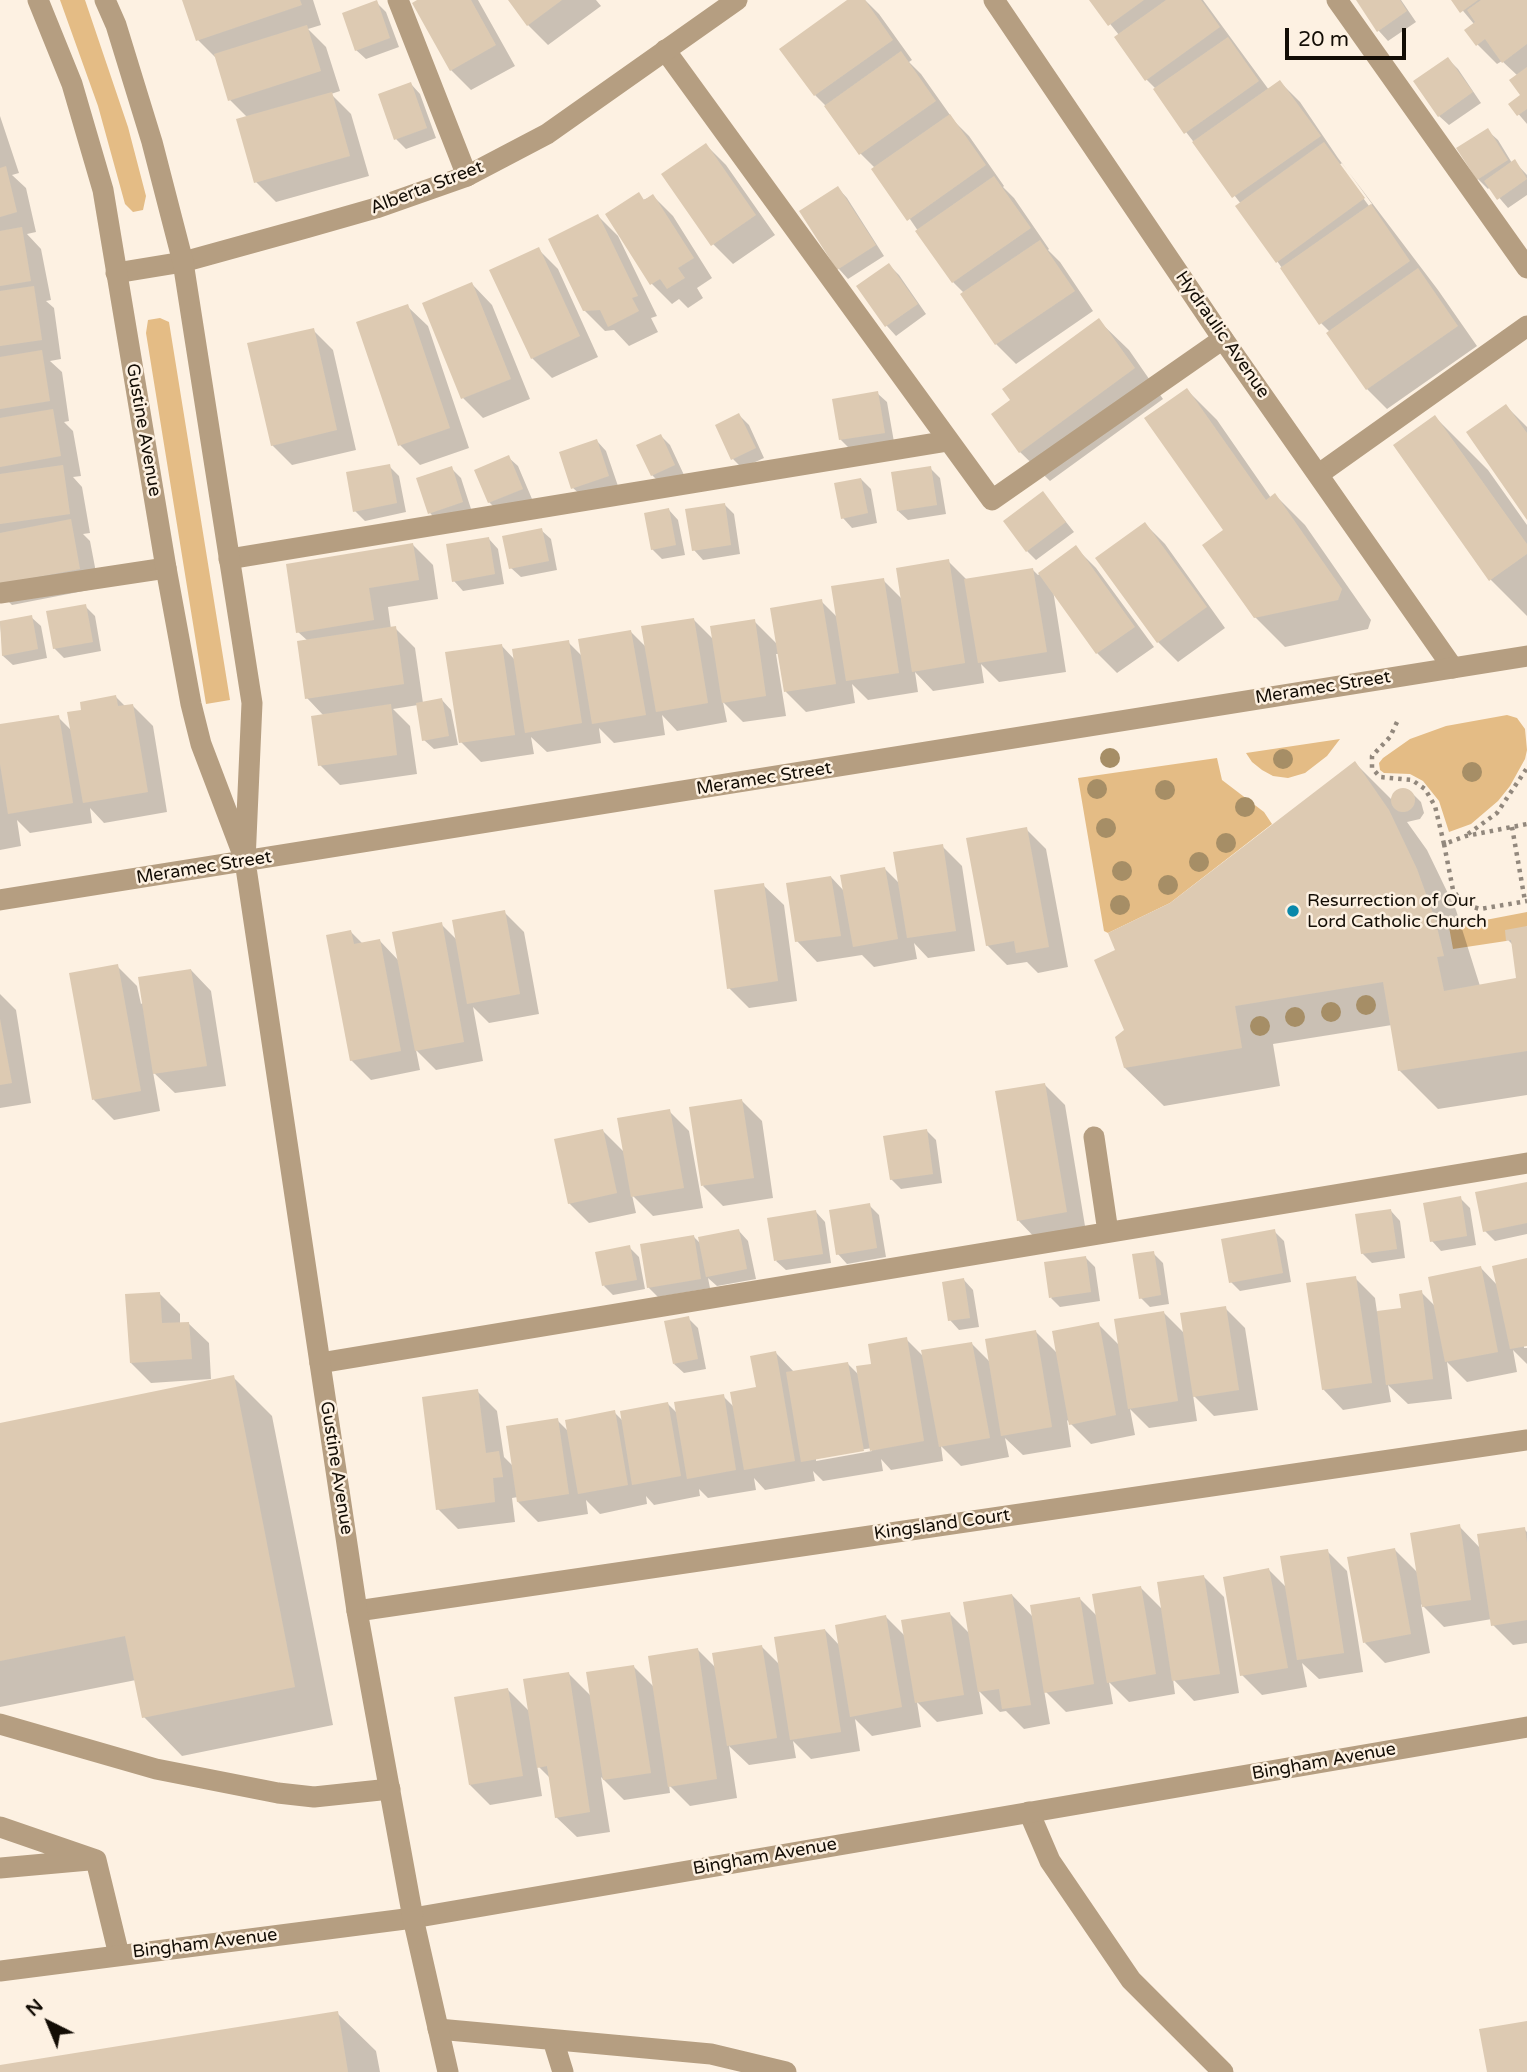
<!DOCTYPE html>
<html>
<head>
<meta charset="utf-8">
<style>
	body { margin:0 }
	#map { position:relative; width:1527px; height:2072px; overflow:hidden; background:#fdf1e2; font-family:"Varela Round",sans-serif }
	canvas { display:block }
	.north { position:absolute; left:14px; top:1988px; width:70px; height:70px; -webkit-text-stroke:5px #fdf1e2; paint-order:stroke; rotate:317deg; font-size:19px; font-weight:700; line-height:28px; text-align:center; color:#130d05 }
	.north::after { content:''; display:block; margin:auto; width:24px; height:32px; background:#130d05; clip-path:polygon(50% 0,100% 100%,50% 72%,0 100%) }
	.scale { position:absolute; left:1285px; top:28px; width:121px; height:32px; box-sizing:border-box; border:4px solid #130d05; border-top:0; padding-left:9px; font-size:21px; line-height:24px; white-space:nowrap; color:#130d05; -webkit-text-stroke:5px #fdf1e2; paint-order:stroke }
</style>
</head>
<body>
<div id="map">
<canvas width="1527" height="2072"></canvas>
<div class="north">N</div>
<div class="scale">20 m</div>
</div>
<script>
const context = document.querySelector('canvas').getContext('2d');
context.lineJoin = 'round';
function fill(path, color) { context.fillStyle = color; context.fill(path, 'evenodd'); }
const poly = rows => new Path2D(rows.map(r => 'M' + r).join(''));
function trace(path, color, width, dash) { context.strokeStyle = color; context.lineWidth = width; context.lineCap = dash ? 'butt' : 'round'; context.setLineDash(dash || []); context.stroke(path); }
function drawText(font, color, halo, rows, align = 'center') {
  context.font = font + ' "Varela Round",sans-serif'; context.lineWidth = 5; context.setLineDash([]); context.textBaseline = 'middle'; context.strokeStyle = halo; context.fillStyle = color; for (const [text, x, y, turn = 0] of rows) {
    context.save(); context.translate(x, y); context.rotate((+turn || 0) * Math.PI / 180); context.textAlign = isNaN(turn) ? turn : align; if (halo) context.strokeText(text, 0, 0); context.fillText(text, 0, 0); context.restore();
  }
}
const green = poly([
	[60,0,85,0,128,127,146,196,143,210,133,212,125,204,98,106],
	[160,318,169,322,230,700,206,704,146,333,148,320],
	[1507,715,1517,718,1525,729,1527,750,1525,759,1510,786,1498,801,1471,824,1449,832,1439,801,1423,781,1410,774,1384,773,1380,770,1379,763,1383,758,1410,739,1446,726],
	[1340,739,1327,756,1305,773,1288,778,1273,776,1262,770,1252,762,1246,753],
	[1217,758,1222,780,1264,812,1272,824,1170,903,1108,933,1104,931,1078,778],
	[1527,912,1527,926,1506,941,1453,949,1449,927]
]);
const shadow = poly([
	[184,0,313,0,321,25,308,29,326,47,340,91,331,94,351,114,369,176,276,202,256,182,248,118,230,100,217,59,198,40],
	[420,0,478,0,515,66,471,90,451,70],
	[510,0,596,0,601,6,548,45,528,25],
	[850,0,865,0,879,14,912,60,909,62,921,74,955,122,969,136,1004,186,1003,187,1014,198,1049,249,1048,250,1060,262,1093,311,1016,364,996,344,964,293,953,282,875,168,861,154,828,108,815,95],
	[1091,0,1203,0,1269,90,1280,82,1300,102,1338,158,1438,290,1477,346,1387,409,1367,389,1330,332,1321,323,1277,261,1241,204,1186,132,1156,89,1146,79,1119,35],
	[1342,163,1372,204,1369,206,1339,165],
	[1360,0,1401,0,1416,22,1388,41,1379,31,1359,1],
	[1454,0,1527,0,1527,124,1510,104,1522,96,1518,76,1502,61,1497,64,1477,44,1474,24],
	[377,3,386,12,399,47,366,59,356,50],
	[1448,59,1458,69,1481,103,1449,125,1439,116],
	[411,84,420,94,436,138,406,149,396,139],
	[0,116,19,173,12,175,26,188,36,232,27,234,41,249,51,300,46,301,54,308,61,359,50,361,62,372,69,421,64,422,73,431,81,476,73,477,82,487,90,533,83,534,90,541,99,588,12,605,0,593],
	[1488,131,1498,140,1512,163,1514,161,1527,175,1527,195,1508,208,1490,187,1488,189,1478,179,1459,149],
	[706,145,726,165,775,235,733,264,713,244],
	[838,188,847,198,884,256,848,279,839,269,802,212],
	[653,196,673,216,712,278,697,288,703,298,688,308,679,299,672,304,652,284,607,214],
	[598,216,618,236,657,316,651,318,658,332,629,346,614,330,605,331,584,310],
	[538,249,558,269,598,357,552,378,532,358],
	[889,265,899,275,926,314,896,336,887,326,858,286],
	[472,284,492,305,530,399,483,418,463,398],
	[407,306,428,326,469,448,420,465,400,445],
	[1099,321,1129,350,1163,399,1050,481,1020,452,1013,401],
	[313,330,333,350,356,450,292,465,272,445],
	[1187,390,1217,420,1271,498,1275,495,1305,525,1371,620,1368,629,1285,647,1255,617,1225,531],
	[877,393,887,402,894,442,850,449,840,439],
	[1506,406,1527,427,1527,517],
	[739,415,749,425,764,458,742,468,733,459],
	[1435,417,1488,470,1527,525,1527,616,1491,580],
	[661,436,670,445,684,475,662,485,652,475],
	[597,441,606,451,618,486,583,497,573,488],
	[508,457,518,466,532,499,499,512,489,502],
	[389,466,399,476,406,512,365,521,355,511],
	[451,468,461,478,472,512,440,523,430,513],
	[930,468,940,478,946,514,908,520,898,511],
	[861,479,871,489,877,523,852,528,843,518],
	[1043,493,1074,532,1036,560,1027,551],
	[724,504,734,514,740,554,703,560,694,550],
	[669,510,678,520,685,555,662,559,652,549],
	[1145,524,1165,544,1225,628,1178,662,1158,642,1098,558],
	[541,530,551,539,557,570,521,577,511,568],
	[489,539,498,549,504,584,463,591,454,581],
	[413,545,433,565,438,599,388,607,391,629,395,628,415,648,423,703,442,700,451,710,458,745,434,749,424,740,418,705,393,709,410,726,417,774,340,785,320,765,324,716,307,698,308,641,298,632],
	[1076,548,1096,568,1154,647,1117,673,1097,653,1053,590,1066,672,999,682,981,664,984,683,933,691,915,672,918,692,868,700,852,684,855,703,806,712,786,692,780,654,776,654,786,716,743,722,723,702,727,722,677,731,662,715,665,735,614,743,599,728,601,743,547,752,531,737,534,754,481,762,461,742,501,645,515,660,568,642,583,657,631,632,647,648,693,619,714,640,754,621,778,645,821,601,838,618,883,580,902,599,948,561,967,580,1032,569,1038,575],
	[85,606,95,616,101,651,64,658,54,648],
	[31,617,41,626,47,658,13,665,3,656,0,622],
	[116,697,126,707,133,706,153,726,167,812,104,823,90,808,92,823,30,833,17,820,21,846,0,850,0,726,58,717,72,731,83,711],
	[1355,763,1391,799,1396,791,1403,789,1411,792,1421,802,1424,813,1420,819,1407,822,1427,850,1456,910,1480,986,1518,980,1514,946,1508,940,1527,928,1527,1095,1438,1109,1399,1070,1392,1025,1273,1044,1280,1086,1164,1106,1125,1068,1127,1031,1118,950,1171,904],
	[1026,829,1046,849,1068,967,1038,973,1027,962,1007,965,987,945],
	[942,846,962,866,975,951,928,958,914,943,917,959,874,967,862,955,817,962,797,941,831,877,844,891,885,869,900,884],
	[763,885,784,905,797,1001,749,1008,729,988],
	[504,912,524,932,539,1014,489,1023,473,1007,483,1061,436,1070,416,1050,420,1070,371,1080,351,1060,351,932,363,944,380,941,399,961,441,924,458,941],
	[117,966,137,986,141,1004,191,970,211,991,226,1086,175,1093,153,1072,160,1111,114,1120,94,1100],
	[0,994,16,1010,31,1103,0,1108],
	[1045,1085,1065,1105,1086,1232,1038,1241,1018,1220],
	[742,1101,762,1121,773,1198,723,1206,703,1186],
	[669,1111,689,1131,703,1208,653,1216,632,1195,636,1213,589,1223,569,1203,603,1131,625,1153],
	[926,1130,936,1140,942,1183,901,1189,891,1179],
	[1527,1184,1527,1234,1495,1241,1485,1231],
	[1460,1198,1470,1208,1476,1245,1441,1251,1432,1241],
	[869,1205,879,1215,886,1257,847,1264,838,1254],
	[1391,1211,1400,1221,1405,1258,1372,1263,1362,1253],
	[816,1212,825,1222,831,1263,786,1270,776,1261],
	[739,1231,748,1241,756,1279,717,1286,708,1278,710,1288,658,1297,648,1287,694,1237,701,1244],
	[1274,1231,1284,1241,1291,1282,1240,1291,1231,1282],
	[629,1247,639,1257,645,1289,613,1295,604,1286],
	[1153,1253,1163,1263,1169,1304,1150,1307,1141,1298],
	[1085,1257,1095,1267,1100,1301,1060,1307,1051,1298],
	[1527,1260,1527,1344,1524,1345,1524,1348,1527,1348,1527,1364,1513,1350,1517,1372,1467,1382,1447,1362,1452,1399,1408,1404,1388,1385,1391,1402,1343,1410,1323,1389,1355,1278,1375,1298,1377,1312,1403,1310,1421,1292,1436,1307,1481,1268,1498,1286],
	[964,1280,973,1290,979,1327,959,1330,950,1320],
	[160,1294,180,1314,180,1324,188,1323,209,1343,211,1379,151,1383,131,1363],
	[1225,1308,1245,1328,1258,1410,1214,1416,1193,1395,1197,1421,1149,1428,1130,1409,1135,1435,1091,1444,1067,1420,1071,1447,1023,1455,1005,1438,1009,1457,961,1466,941,1446,943,1461,891,1470,881,1459,883,1471,823,1481,813,1471,815,1481,765,1490,754,1478,756,1490,708,1498,699,1489,700,1496,654,1505,646,1496,647,1504,600,1514,586,1500,588,1514,538,1522,518,1502,518,1497,512,1498,515,1522,458,1529,438,1509,477,1391,497,1411,504,1457,514,1467,557,1420,569,1432,614,1412,623,1421,668,1404,678,1414,723,1396,734,1407,758,1388,776,1353,795,1373,848,1364,859,1375,906,1339,924,1357,971,1343,991,1363,1036,1332,1058,1354,1098,1324,1120,1346,1164,1313,1185,1334],
	[872,1448,872,1451,816,1461,816,1457],
	[688,1318,698,1328,706,1369,684,1373,674,1364],
	[233,1377,272,1416,333,1725,182,1756,144,1717,136,1680,0,1707,0,1425],
	[1459,1526,1481,1549,1524,1529,1527,1532,1527,1643,1513,1645,1493,1625,1492,1619,1444,1627,1421,1604,1430,1653,1385,1663,1365,1643,1395,1550,1418,1573],
	[1327,1551,1347,1571,1363,1672,1319,1679,1302,1663,1307,1687,1262,1695,1242,1675,1269,1570,1287,1588],
	[1204,1577,1224,1597,1239,1693,1194,1701,1173,1679,1175,1694,1129,1702,1109,1682,1113,1704,1066,1712,1044,1690,1050,1724,1024,1729,1006,1711,1000,1712,979,1691,983,1714,937,1722,917,1702,921,1727,872,1736,855,1719,860,1751,811,1759,793,1741,796,1758,749,1765,729,1746,737,1798,690,1806,669,1785,670,1793,624,1800,601,1777,610,1832,577,1837,556,1817,551,1779,537,1765,542,1796,490,1805,470,1785,508,1690,530,1712,569,1674,592,1697,634,1667,655,1688,697,1649,716,1668,761,1646,780,1665,825,1630,840,1646,886,1617,906,1637,949,1613,970,1634,1012,1595,1034,1618,1079,1598,1098,1617,1141,1588,1163,1610],
	[337,2013,376,2051,380,2072,0,2072,0,2067]
]);
const building = poly([
	[182,0,300,0,302,5,196,41],
	[377,0,390,38,355,51,342,13],
	[417,0,471,0,496,45,450,71,412,3],
	[508,0,562,0,527,26],
	[847,0,865,0,893,40,814,96,779,49],
	[1089,0,1144,0,1108,26],
	[1166,0,1201,0,1220,27,1145,81,1114,37],
	[1356,0,1400,0,1407,11,1377,32],
	[1451,0,1478,0,1460,13],
	[1481,0,1527,0,1527,44,1502,63,1485,39,1476,46,1464,30,1475,22,1467,10],
	[307,25,321,71,228,101,214,54],
	[1228,37,1259,81,1184,134,1153,89],
	[901,51,936,101,859,155,824,106],
	[1448,57,1473,92,1438,117,1413,81],
	[1527,67,1527,109,1517,116,1508,104,1520,95,1509,80],
	[1280,80,1321,136,1232,198,1192,142],
	[411,82,427,128,394,140,378,94],
	[332,92,350,156,254,183,236,119],
	[950,114,986,165,907,221,871,169],
	[1488,128,1508,160,1477,180,1456,148],
	[1324,142,1365,198,1276,263,1235,206],
	[706,143,756,215,711,246,661,174],
	[1515,159,1527,179,1497,200,1484,181],
	[6,166,17,212,0,217,0,168],
	[994,176,1031,228,952,283,915,231],
	[838,186,876,245,837,270,799,211],
	[639,192,644,200,653,194,694,258,678,268,685,278,667,289,660,279,650,285,605,214],
	[1371,204,1410,261,1319,325,1280,268],
	[598,214,638,296,632,298,639,311,608,327,600,310,583,311,548,239],
	[22,227,31,281,0,286,0,231],
	[1040,240,1075,291,995,345,960,294],
	[539,247,580,336,531,359,489,270],
	[889,263,918,304,885,327,856,286],
	[1418,268,1458,326,1366,390,1326,333],
	[472,282,511,379,461,399,422,303],
	[34,286,42,340,0,346,0,291],
	[408,304,450,428,398,446,356,322],
	[1099,318,1135,368,1019,453,991,414,1010,400,1002,389],
	[314,328,337,430,271,446,247,343],
	[42,350,50,401,0,409,0,357],
	[1187,388,1266,500,1275,493,1342,589,1338,600,1254,618,1202,545,1223,530,1144,418],
	[878,391,885,433,839,440,832,399],
	[1506,404,1527,433,1527,520,1466,432],
	[53,409,61,456,0,467,0,418],
	[739,413,756,448,731,460,715,425],
	[1435,415,1527,544,1527,554,1489,581,1393,445],
	[661,434,675,465,651,476,636,445],
	[597,439,609,476,571,489,559,452],
	[509,455,523,489,488,503,474,470],
	[390,464,397,503,353,512,346,472],
	[63,465,70,514,0,524,0,474],
	[452,466,463,502,428,514,416,478],
	[931,466,937,505,897,511,891,472],
	[861,478,868,513,841,519,834,483],
	[1043,491,1066,522,1026,552,1003,521],
	[725,503,731,545,692,551,685,509],
	[669,508,676,545,651,550,644,513],
	[71,519,80,569,0,584,0,533],
	[1145,522,1207,607,1157,643,1095,558],
	[542,528,549,561,509,569,502,536],
	[489,537,495,574,452,582,446,544],
	[413,543,419,580,369,588,374,620,296,633,286,564],
	[1076,545,1135,627,1096,654,1038,573],
	[949,559,965,663,912,672,896,568],
	[1033,568,1047,652,978,663,964,579],
	[884,578,899,673,846,681,831,586],
	[822,599,836,684,784,692,770,608],
	[86,604,93,642,53,649,46,611],
	[32,615,38,649,2,656,0,621],
	[694,618,708,703,656,712,641,626],
	[755,619,766,696,722,703,710,626],
	[396,626,404,684,305,699,297,641],
	[631,630,646,715,592,724,578,639],
	[569,640,582,723,525,733,512,649],
	[502,644,515,735,459,743,445,652],
	[116,695,118,706,133,704,148,792,83,803,67,712,81,710,80,702],
	[442,698,449,736,422,741,416,703],
	[391,704,397,755,318,766,311,716],
	[59,715,73,803,8,814,0,764,0,724],
	[1355,761,1389,810,1417,869,1435,919,1444,956,1437,957,1444,991,1516,978,1511,940,1506,941,1505,930,1527,926,1527,1051,1398,1071,1383,982,1235,1006,1242,1048,1124,1068,1115,1037,1124,1030,1094,960,1115,950,1108,933,1170,903],
	'1391 800a12 12 0 1 1 24 0a12 12 0 1 1-24 0Z',
	[1027,827,1049,947,1016,953,1014,941,986,946,966,838],
	[943,844,956,931,907,938,893,852],
	[885,867,898,939,853,947,840,875],
	[831,876,841,936,795,942,786,883],
	[764,883,778,981,727,989,714,890],
	[505,910,520,994,467,1004,452,920],
	[442,922,464,1042,415,1051,392,932],
	[351,930,354,944,380,939,401,1051,350,1061,326,935],
	[118,964,141,1091,92,1100,69,973],
	[191,969,207,1066,153,1074,138,977],
	[0,1019,12,1083,0,1085],
	[1045,1083,1067,1212,1017,1221,995,1091],
	[742,1099,754,1178,701,1186,689,1107],
	[670,1109,684,1188,631,1197,617,1118],
	[603,1129,617,1193,568,1204,554,1139],
	[927,1129,933,1174,890,1180,883,1136],
	[1527,1182,1527,1223,1483,1232,1475,1192],
	[1461,1196,1467,1236,1430,1242,1423,1203],
	[870,1203,877,1248,836,1255,829,1210],
	[1391,1209,1397,1249,1361,1254,1355,1214],
	[816,1210,823,1254,774,1261,767,1218],
	[739,1229,747,1269,706,1277,698,1237],
	[1275,1229,1283,1273,1229,1283,1221,1239],
	[694,1235,701,1279,647,1288,640,1244],
	[630,1245,637,1280,602,1286,595,1252],
	[1154,1251,1161,1295,1139,1299,1132,1254],
	[1086,1256,1091,1292,1049,1298,1044,1262],
	[1527,1258,1527,1346,1510,1349,1492,1266],
	[1481,1266,1498,1352,1445,1362,1428,1277],
	[1356,1276,1372,1383,1322,1390,1306,1283],
	[964,1278,970,1318,948,1321,942,1282],
	[1422,1290,1433,1379,1386,1385,1377,1311,1401,1308,1399,1294],
	[160,1292,162,1323,189,1322,192,1359,130,1363,125,1294],
	[1226,1306,1239,1390,1193,1397,1180,1313],
	[1164,1311,1178,1401,1128,1409,1114,1319],
	[689,1316,698,1359,673,1364,664,1321],
	[1099,1322,1116,1415,1069,1425,1052,1331],
	[1036,1330,1052,1427,1001,1436,985,1339],
	[907,1337,924,1441,870,1451,856,1366,871,1364,868,1344],
	[972,1342,990,1438,939,1447,921,1350],
	[776,1351,795,1461,744,1470,730,1392,756,1387,750,1356],
	[848,1362,864,1451,801,1462,786,1372],
	[234,1375,295,1687,142,1718,125,1636,0,1661,0,1423],
	[478,1389,486,1453,499,1451,503,1477,493,1478,495,1502,436,1510,422,1397],
	[724,1394,736,1470,687,1479,674,1402],
	[668,1402,681,1476,632,1485,620,1411],
	[615,1410,628,1485,578,1494,565,1420],
	[558,1418,569,1494,517,1502,506,1426],
	[1460,1524,1471,1600,1422,1607,1410,1533],
	[1525,1527,1527,1543,1527,1620,1491,1626,1477,1534],
	[1395,1548,1411,1634,1363,1643,1347,1557],
	[1328,1549,1344,1653,1297,1660,1280,1556],
	[1269,1568,1288,1668,1240,1676,1223,1577],
	[1204,1575,1220,1674,1172,1681,1157,1582],
	[1141,1586,1156,1674,1107,1683,1092,1594],
	[1012,1594,1031,1705,1002,1709,999,1689,978,1692,963,1602],
	[1080,1597,1094,1684,1044,1693,1030,1605],
	[950,1612,964,1695,915,1703,901,1620],
	[886,1615,902,1707,850,1717,835,1625],
	[825,1629,841,1732,790,1740,774,1637],
	[762,1645,777,1738,727,1746,712,1653],
	[698,1648,717,1779,668,1787,648,1656],
	[634,1665,651,1773,603,1780,586,1672],
	[569,1672,590,1812,555,1818,547,1766,537,1768,523,1679],
	[508,1688,523,1776,469,1785,454,1697],
	[338,2011,348,2072,0,2072,0,2065],
	[1527,2021,1527,2072,1487,2072,1479,2029]
]);
const path = poly([
	[1397,722,1390,737,1372,756,1372,768,1380,777,1412,780,1425,789,1435,806,1444,844,1466,836,1527,824],
	[1512,827,1525,901],
	[1468,834,1497,813,1527,768],
	[1444,844,1453,890,1463,904,1480,909,1527,901]
]);
const service = poly([
	[398,0,467,176],
	[1337,0,1527,268],
	[665,50,992,500,1223,339],
	[1319,474,1527,326],
	[229,559,948,441],
	[0,593,166,568],
	[1094,1137,1108,1232],
	[320,1363,1527,1163],
	[0,1724,156,1769,278,1793,314,1797,390,1789],
	[1029,1812,1050,1861,1131,1980,1223,2072],
	[0,1827,96,1860,119,1955],
	[0,1868,89,1860],
	[438,2029,711,2054,786,2072],
	[553,2040,563,2072]
]);
const minor = poly([
	[994,0,1223,339,1453,668],
	[116,273,183,262,306,228,376,208,467,176,547,134,737,0],
	[357,1611,1527,1440],
	[0,1971,413,1918,1527,1727]
]);
const tertiary = poly([
	[38,0,72,84,103,190,166,568,191,704,201,744,242,852],
	[105,0,116,25,152,142,183,262,252,703,245,861,357,1611,413,1918,448,2072],
	[0,900,1527,656]
]);
const trees = [
	[1110,758],
	[1283,759],
	[1472,772],
	[1097,789],
	[1165,790],
	[1245,807],
	[1106,828],
	[1226,843],
	[1199,862],
	[1122,871],
	[1168,885],
	[1120,905],
	[1366,1005],
	[1331,1012],
	[1295,1017],
	[1260,1026]
];
const markers = [
	[1293,911,7,"#0988aa"]
];
const streetNames = [
	["Alberta Street",427,188,-21],
	["Hydraulic Avenue",1222,335,55],
	["Gustine Avenue",143,430,80],
	["Meramec Street",1323,688,-9],
	["Meramec Street",764,779,-9],
	["Meramec Street",204,868,-9],
	["Gustine Avenue",336,1468,81],
	["Kingsland Court",942,1525,-8],
	["Bingham Avenue",1324,1762,-10],
	["Bingham Avenue",765,1857,-10],
	["Bingham Avenue",205,1944,-7]
];
const poiNames = [
	["Resurrection of Our",1307,901],
	["Lord Catholic Church",1307,922]
];
fill(green, '#e4bc85');
fill(shadow, '#0003');
fill(building, '#ddcab2');
trace(path, '#92887d', 4.5, [3.5, 5]);
trace(service, '#b59e81', 21);
trace(minor, '#b59e81', 21);
trace(tertiary, '#b59e81', 21);
context.fillStyle = '#a68e66';
for (const [x, y] of trees) { context.beginPath(); context.arc(x, y, 10, 0, 2 * Math.PI); context.fill(); }
for (const [x, y, r, color] of markers) { const dot = new Path2D(); dot.arc(x, y, r, 0, 2 * Math.PI); context.fillStyle = color; context.fill(dot); trace(dot, '#fdf1e2', 2.5); }
drawText('18px', '#130d05', '#fdf1e2', streetNames);
drawText('18px', '#130d05', '#fdf1e2', poiNames, 'left');
</script>
</body>
</html>
